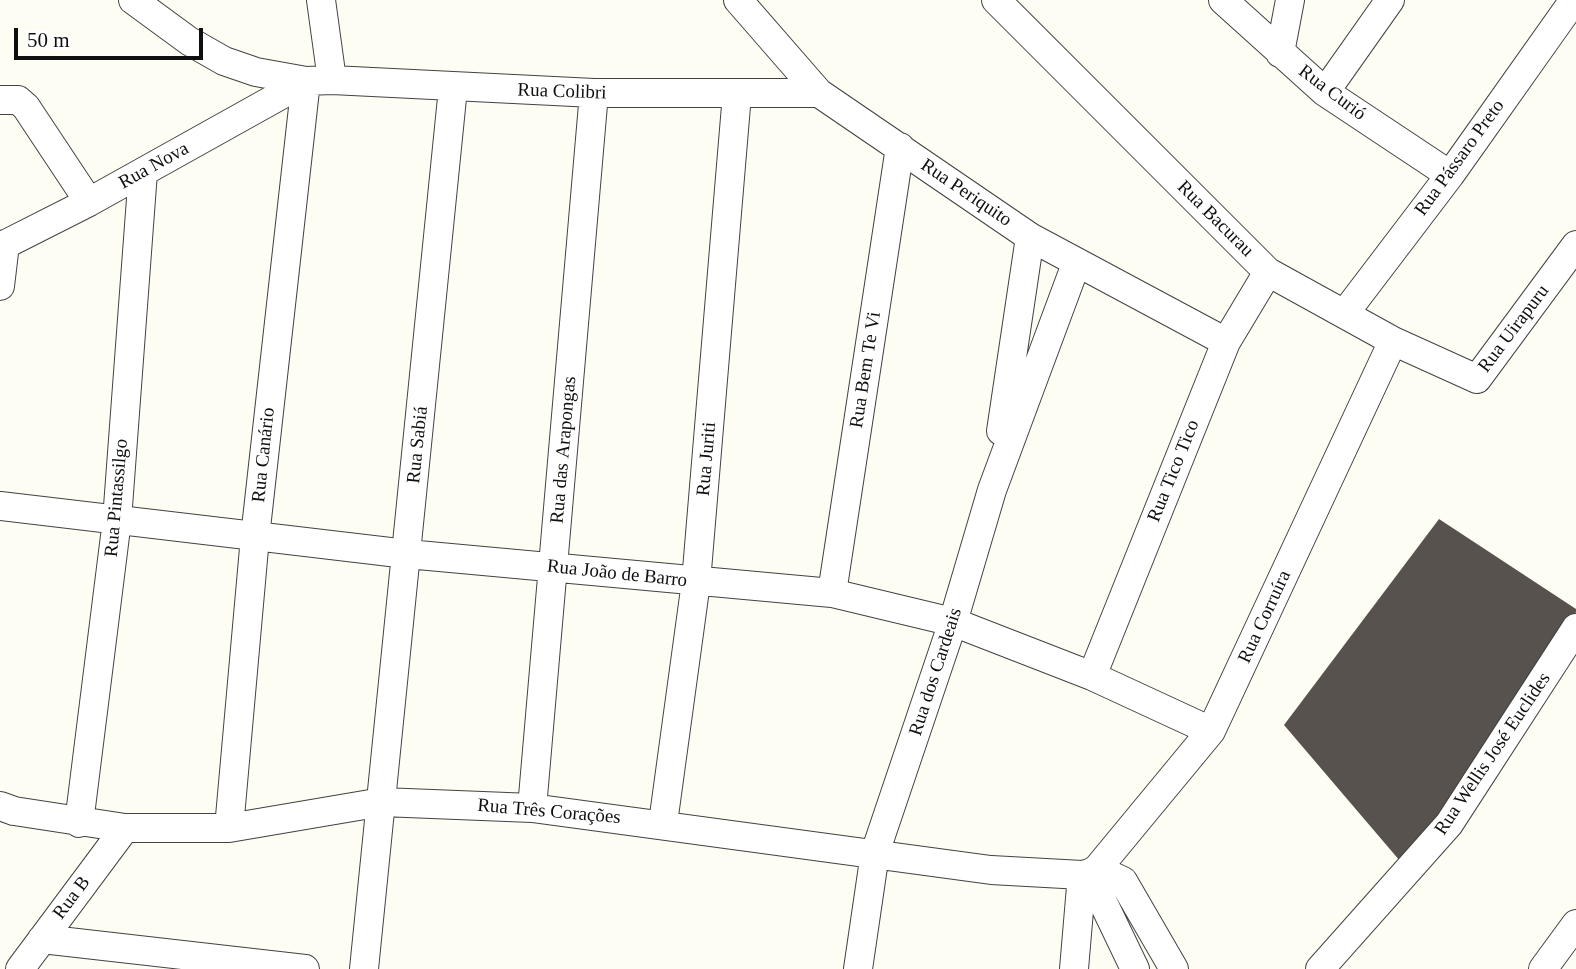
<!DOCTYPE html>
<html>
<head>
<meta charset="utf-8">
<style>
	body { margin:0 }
	#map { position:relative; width:1576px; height:969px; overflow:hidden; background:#fefdf3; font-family:"Times New Roman",serif }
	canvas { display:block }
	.scale { position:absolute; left:14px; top:28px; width:189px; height:32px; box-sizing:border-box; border:4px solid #0f0f0f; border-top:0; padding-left:9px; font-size:21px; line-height:24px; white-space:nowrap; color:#0f0f0f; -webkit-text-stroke:5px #fff; paint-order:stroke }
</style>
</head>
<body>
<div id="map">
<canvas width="1576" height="969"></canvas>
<div class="scale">50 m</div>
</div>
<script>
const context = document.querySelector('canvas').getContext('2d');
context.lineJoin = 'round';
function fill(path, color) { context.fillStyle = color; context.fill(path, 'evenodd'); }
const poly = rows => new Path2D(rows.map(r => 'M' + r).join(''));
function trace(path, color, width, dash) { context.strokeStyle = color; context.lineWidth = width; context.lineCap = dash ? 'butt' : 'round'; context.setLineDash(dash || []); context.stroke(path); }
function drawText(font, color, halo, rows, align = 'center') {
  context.font = font + ' "Times New Roman",serif'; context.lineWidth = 7; context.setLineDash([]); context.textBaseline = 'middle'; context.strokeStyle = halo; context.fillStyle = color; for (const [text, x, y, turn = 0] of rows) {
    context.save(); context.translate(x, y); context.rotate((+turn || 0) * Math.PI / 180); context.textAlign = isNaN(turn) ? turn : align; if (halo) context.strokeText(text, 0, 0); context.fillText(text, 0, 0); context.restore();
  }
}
const building = poly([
	[1439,519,1576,609,1576,612,1475,771,1400,861,1284,725]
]);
const minor = poly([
	[133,0,189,41,224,61,256,72,306,81,332,80,594,93,819,93],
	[321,0,332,80],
	[738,0,819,93,1030,237,1226,342],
	[996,0,1268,272,1393,341,1477,379,1576,245],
	[1223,0,1325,92,1450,175],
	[1280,53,1290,0],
	[1325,92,1390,0],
	[0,100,18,100,26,107,89,202],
	[0,247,89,202,306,81],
	[0,286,5,244],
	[1345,313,1450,175,1574,0],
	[1001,431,1030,237],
	[0,506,407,554,832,593,953,622,1092,676,1211,731],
	[832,593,900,147],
	[1092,676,1226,342,1268,272],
	[0,806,14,811,125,828,229,828,382,802,532,808,991,870,1082,875,1090,873,1097,869,1211,731,1393,341],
	[532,808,594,93],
	[79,823,117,520,143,172],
	[663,823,696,582,737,94],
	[229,828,255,537,306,81],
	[1097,869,1123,881,1174,969],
	[1097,869,1099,894,1135,969],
	[42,939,305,969],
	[20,969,125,828],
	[364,969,453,88],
	[858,969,875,853,953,622,992,490,1076,264],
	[1074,969,1082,875],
	[1320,969,1449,824,1576,628],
	[1543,969,1576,924]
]);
const streetNames = [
	["Rua Colibri",562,92,2],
	["Rua Curió",1332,93,37],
	["Rua Pássaro Preto",1460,158,-54],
	["Rua Nova",154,166,-29],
	["Rua Periquito",966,193,34],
	["Rua Bacurau",1215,219,45],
	["Rua Uirapuru",1514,329,-53],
	["Rua Bem Te Vi",866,370,-81],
	["Rua Sabiá",418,445,-84],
	["Rua das Arapongas",564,450,-85],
	["Rua Canário",264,455,-84],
	["Rua Juriti",707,459,-85],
	["Rua Tico Tico",1174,471,-68],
	["Rua Pintassilgo",117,498,-85],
	["Rua João de Barro",617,574,6],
	["Rua Corruíra",1265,617,-65],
	["Rua dos Cardeais",936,672,-72],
	["Rua Wellis José Euclides",1493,754,-56],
	["Rua Três Corações",549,812,5],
	["Rua B",72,898,-53]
];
fill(building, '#57524d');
trace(minor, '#424242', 30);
trace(minor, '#fff', 28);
drawText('19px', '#0f0f0f', '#fff', streetNames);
</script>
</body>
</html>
